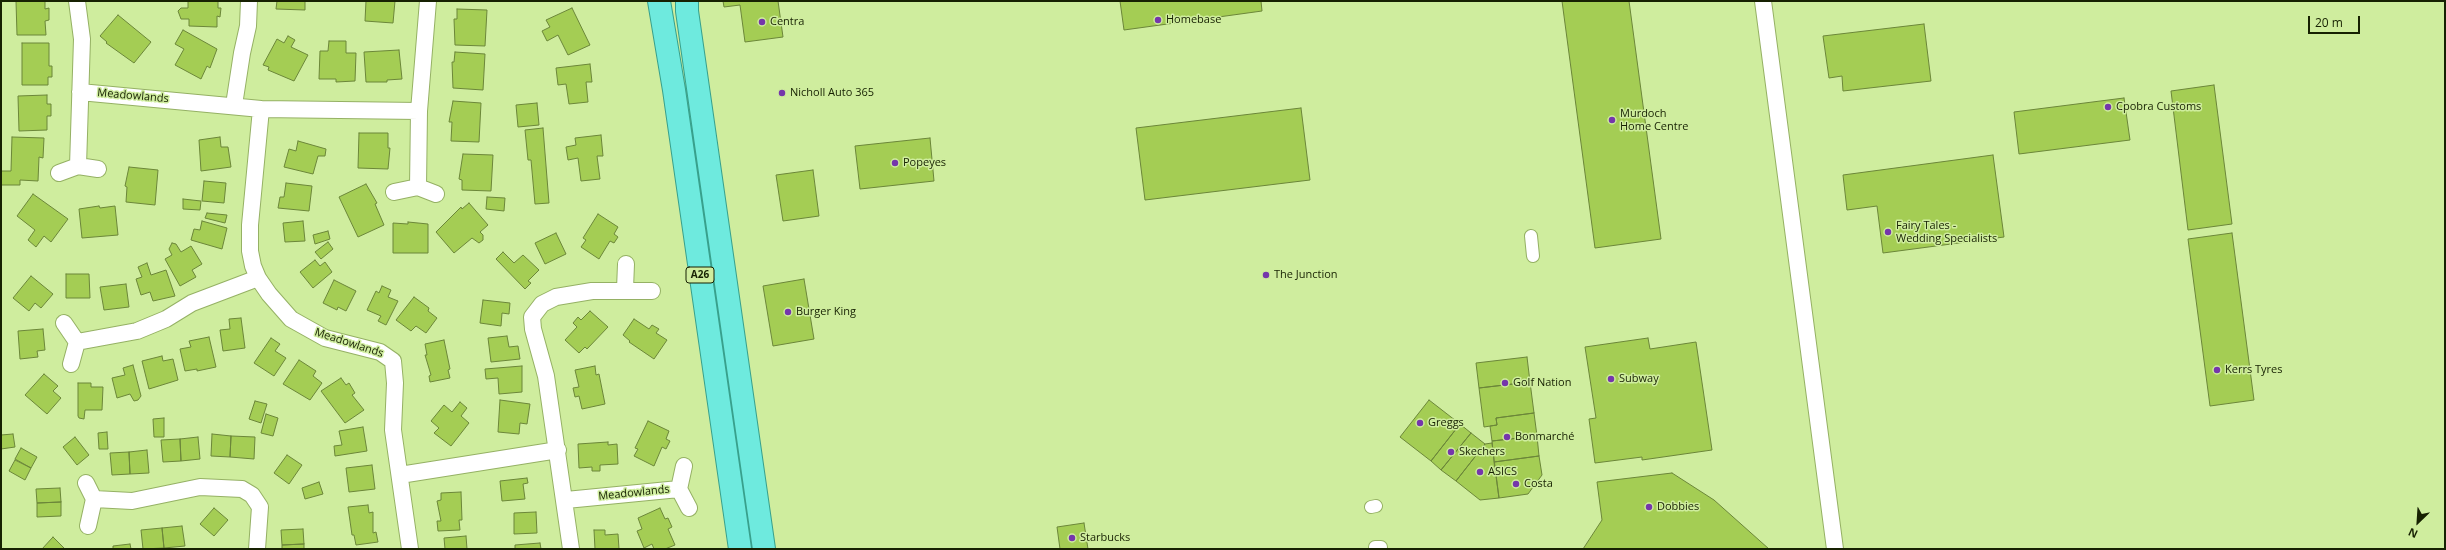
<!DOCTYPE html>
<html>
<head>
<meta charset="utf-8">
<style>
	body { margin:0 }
	#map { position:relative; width:2446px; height:550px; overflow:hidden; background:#cfed9e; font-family:"Open Sans",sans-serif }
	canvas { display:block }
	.frame { position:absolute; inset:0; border:2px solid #172102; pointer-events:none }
	.north { position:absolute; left:2398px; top:502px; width:40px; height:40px; -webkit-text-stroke:3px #cfed9e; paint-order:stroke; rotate:205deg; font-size:11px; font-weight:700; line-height:16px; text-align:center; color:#172102 }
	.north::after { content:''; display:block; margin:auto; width:14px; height:18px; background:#172102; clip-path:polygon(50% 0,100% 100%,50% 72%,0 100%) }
	.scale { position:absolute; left:2308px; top:16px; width:52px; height:18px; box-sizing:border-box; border:2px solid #172102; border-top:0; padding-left:5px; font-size:12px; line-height:14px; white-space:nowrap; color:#172102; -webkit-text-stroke:3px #cfed9e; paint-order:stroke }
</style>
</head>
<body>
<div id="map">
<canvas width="2446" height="550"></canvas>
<div class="frame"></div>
<div class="north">N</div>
<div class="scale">20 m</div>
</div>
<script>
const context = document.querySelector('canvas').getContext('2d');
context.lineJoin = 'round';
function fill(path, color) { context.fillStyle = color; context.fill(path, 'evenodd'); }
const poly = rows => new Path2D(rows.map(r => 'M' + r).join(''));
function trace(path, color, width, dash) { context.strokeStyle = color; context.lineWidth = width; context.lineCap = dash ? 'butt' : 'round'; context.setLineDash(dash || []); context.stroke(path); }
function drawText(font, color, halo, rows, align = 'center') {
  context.font = font + ' "Open Sans",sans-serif'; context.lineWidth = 3; context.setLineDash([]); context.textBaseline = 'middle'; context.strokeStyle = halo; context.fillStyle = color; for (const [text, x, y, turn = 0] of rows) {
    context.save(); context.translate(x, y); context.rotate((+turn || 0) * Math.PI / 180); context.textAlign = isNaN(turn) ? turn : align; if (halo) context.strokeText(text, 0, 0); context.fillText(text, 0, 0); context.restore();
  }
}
const building = poly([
	[16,1,45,1,45,9,49,8,49,20,45,21,46,35,17,35,16,1],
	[188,1,218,1,218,8,221,8,220,17,217,16,217,27,189,26,189,19,181,19,178,11,181,8,188,8,188,1],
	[277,1,305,1,305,10,276,9,277,1],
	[366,1,395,1,393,23,365,21,366,1],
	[723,1,778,1,783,37,745,42,740,5,724,7,723,1],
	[1120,1,1261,1,1262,11,1124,30,1120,1],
	[1562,1,1629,1,1661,239,1595,248,1562,1],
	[572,8,590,45,568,55,558,35,547,41,542,31,550,27,546,20,572,8],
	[457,9,487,10,485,46,455,45,454,19,457,19,457,9],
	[118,15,151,42,134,63,106,43,107,42,100,36,118,15],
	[1924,24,1931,81,1843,91,1842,76,1829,78,1823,36,1924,24],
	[183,30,217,49,210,68,207,66,201,79,175,65,184,49,175,44,183,30],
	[288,36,295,40,291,47,308,55,294,81,268,70,269,67,263,65,277,39,284,43,288,36],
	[329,41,346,41,346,53,356,53,355,81,336,82,336,79,319,79,320,51,328,51,329,41],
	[22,43,49,43,49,66,52,66,52,77,48,77,48,85,22,85,22,43],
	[399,50,402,79,387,80,387,82,366,82,364,52,399,50],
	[455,52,485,54,483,90,453,88,452,62,454,62,455,52],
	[590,64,592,82,586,82,588,102,569,104,566,84,558,85,556,68,590,64],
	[2214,85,2232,224,2188,230,2171,91,2214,85],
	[47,95,47,104,51,104,51,116,47,116,47,130,19,131,18,96,47,95],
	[2124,98,2130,140,2019,154,2014,112,2124,98],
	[453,101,481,103,479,142,451,141,452,122,449,122,453,101],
	[537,103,539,125,518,127,516,105,537,103],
	[1301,108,1310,180,1145,200,1136,128,1301,108],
	[543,128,549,203,535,204,531,160,528,160,525,130,543,128],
	[359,133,388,133,388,148,390,148,388,169,358,168,359,133],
	[601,135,603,156,597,156,600,179,581,181,578,158,568,160,566,147,576,145,575,138,601,135],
	[12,137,44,138,43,158,39,157,38,181,20,180,20,185,1,185,1,171,11,171,12,137],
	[220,137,221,147,228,147,231,167,201,171,199,140,220,137],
	[930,138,934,181,860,189,855,146,930,138],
	[298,141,326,149,325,156,318,156,313,174,284,167,289,149,296,151,298,141],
	[463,154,493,155,491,191,462,190,462,180,459,179,463,154],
	[1993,155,2004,237,1883,253,1877,206,1847,210,1843,175,1993,155],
	[129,167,158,170,155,205,126,202,127,187,125,186,129,167],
	[813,170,819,216,783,221,776,175,813,170],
	[204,181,226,183,224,203,202,201,204,181],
	[286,183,312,186,309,211,278,208,280,197,284,197,286,183],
	[366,184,377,203,375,204,384,225,358,237,339,197,366,184],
	[33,194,68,219,51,242,44,236,36,247,28,240,35,230,17,216,33,194],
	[487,197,505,198,504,211,486,209,487,197],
	[183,199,201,201,200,210,183,209,183,199],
	[469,203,488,225,480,232,483,235,483,240,479,243,472,238,454,253,436,232,461,207,462,209,469,203],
	[99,206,100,208,115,206,118,235,82,238,79,209,99,206],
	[207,213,227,215,225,223,205,218,207,213],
	[598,214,618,227,614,234,618,237,614,243,610,241,599,259,581,247,586,240,583,238,598,214],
	[202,221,227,228,222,249,191,240,194,229,200,230,202,221],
	[303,221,305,241,285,242,283,223,303,221],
	[408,222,428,224,428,253,393,253,393,223,408,224,408,222],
	[328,231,330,239,315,244,313,235,328,231],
	[556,233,566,254,545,264,535,243,556,233],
	[2232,233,2254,400,2210,406,2188,239,2232,233],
	[328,242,333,249,321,259,315,252,328,242],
	[172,243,176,244,181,252,191,246,202,264,192,270,196,277,180,286,165,259,172,255,169,249,172,243],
	[503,252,514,263,523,255,539,270,528,281,531,283,525,289,496,259,503,252],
	[315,260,320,266,325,262,332,272,313,288,300,272,315,260],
	[147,263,151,275,166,270,175,296,153,301,150,292,141,295,136,279,142,277,138,267,147,263],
	[66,274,89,274,90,298,66,298,66,274],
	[31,276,53,294,41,308,35,303,29,311,13,298,31,276],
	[804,279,814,339,773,346,763,286,804,279],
	[334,280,356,291,346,311,338,307,337,310,323,303,334,280],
	[126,284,129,307,104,310,100,287,126,284],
	[382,286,391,290,388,297,398,301,386,325,378,321,381,316,367,310,376,291,379,293,382,286],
	[414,297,429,308,428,311,437,318,426,333,416,326,411,331,396,320,414,297],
	[483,300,510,303,509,314,502,313,501,326,480,323,483,300],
	[590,311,608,327,587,349,585,347,579,353,565,340,577,327,573,323,578,317,581,320,590,311],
	[241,318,245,348,223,351,220,330,230,329,229,319,241,318],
	[634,319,649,329,652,325,659,329,656,333,667,340,654,359,629,342,630,341,623,335,634,319],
	[43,329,45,350,37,351,38,357,20,359,18,331,43,329],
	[507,336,509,347,518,346,520,359,491,362,488,338,507,336],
	[209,337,216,367,197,371,197,369,185,371,180,349,191,347,189,341,209,337],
	[271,338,280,344,275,351,286,358,274,376,254,363,271,338],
	[1648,338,1650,349,1696,342,1712,450,1642,460,1642,457,1595,463,1589,419,1596,418,1585,347,1648,338],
	[444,340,450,369,448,370,450,378,430,382,429,376,431,375,425,355,427,355,425,344,444,340],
	[162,356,163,361,173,359,178,380,149,389,142,361,162,356],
	[1527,357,1530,382,1479,388,1476,363,1527,357],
	[299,360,316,371,313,376,322,383,310,400,283,384,299,360],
	[133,365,141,396,138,400,134,401,130,394,117,398,112,378,125,375,123,368,133,365],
	[522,366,522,392,499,394,498,378,486,379,485,369,522,366],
	[595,366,596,375,599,374,605,404,582,409,579,396,575,397,573,388,579,387,575,370,595,366],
	[44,374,58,386,53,391,61,398,47,414,25,395,44,374],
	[341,378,346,385,349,383,355,393,352,395,364,410,345,423,321,391,341,378],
	[1530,382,1534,413,1496,418,1497,425,1484,427,1479,388,1530,382],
	[78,383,91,383,91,387,103,387,102,410,85,410,84,419,79,418,78,416,78,383],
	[500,400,530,404,527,424,520,423,519,434,498,432,500,400],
	[1429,400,1460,424,1431,461,1400,437,1429,400],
	[255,401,267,404,261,423,249,419,255,401],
	[460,402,467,408,461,416,469,423,451,446,434,433,439,428,431,421,444,405,452,412,460,402],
	[1534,413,1537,436,1492,441,1490,426,1497,425,1496,418,1534,413],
	[266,414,278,418,273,436,261,433,266,414],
	[164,418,164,437,154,437,153,419,164,418],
	[648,421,669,431,666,439,670,441,666,449,662,447,654,466,634,456,638,449,635,448,648,421],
	[1460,424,1471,433,1441,470,1431,461,1460,424],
	[363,427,367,451,335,456,334,446,342,445,339,431,363,427],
	[107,432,108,449,99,449,98,433,107,432],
	[1471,433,1485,444,1456,481,1441,470,1471,433],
	[13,434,15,447,1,449,1,435,13,434],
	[212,434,231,436,230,457,211,456,212,434],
	[231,436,255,437,254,459,230,457,231,436],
	[1537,436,1539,456,1494,462,1492,441,1537,436],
	[75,437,89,455,77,465,63,447,75,437],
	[198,437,200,459,181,461,180,439,198,437],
	[180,439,181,461,163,462,161,440,180,439],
	[608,442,608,445,617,444,618,464,600,465,600,471,592,471,592,467,579,468,578,444,608,442],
	[1492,443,1499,498,1480,500,1456,481,1485,444,1492,443],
	[21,448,37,457,31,468,15,459,21,448],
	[147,450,149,473,130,474,129,452,147,450],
	[129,452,130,474,112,475,110,453,129,452],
	[287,455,302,465,289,484,274,473,287,455],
	[1539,456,1542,475,1528,494,1499,498,1494,462,1539,456],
	[15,460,31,468,25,480,9,471,15,460],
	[372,465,375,489,349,492,346,468,372,465],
	[1672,473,1714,500,1769,549,1583,549,1602,520,1597,482,1672,473],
	[527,478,528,483,523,484,525,499,502,501,500,481,527,478],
	[319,482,323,494,305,499,302,488,319,482],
	[60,488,61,502,37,503,36,489,60,488],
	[461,492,462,520,459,520,460,530,438,531,437,521,441,521,437,501,441,500,441,493,461,492],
	[61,502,61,516,37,517,37,503,61,502],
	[368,505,369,513,373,512,373,533,376,532,378,542,356,545,354,535,352,535,348,507,368,505],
	[214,508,228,520,214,536,200,524,214,508],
	[660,508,665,519,668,518,672,527,668,529,675,545,665,549,654,549,652,544,644,548,637,531,642,529,638,518,660,508],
	[536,512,537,533,514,534,514,513,536,512],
	[1084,523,1088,549,1060,549,1057,527,1084,523],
	[182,526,185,546,164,548,162,528,182,526],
	[162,528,164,548,143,549,141,530,162,528],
	[303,529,304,544,282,545,281,530,303,529],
	[594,530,605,530,605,535,618,534,619,549,595,549,594,530],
	[466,536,467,549,445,549,444,538,466,536],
	[53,537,65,549,42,549,53,537],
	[540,543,541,549,515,549,515,545,540,543],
	[130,544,131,549,113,549,113,546,130,544],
	[304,544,304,549,282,549,282,545,304,544]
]);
const pedestrian = poly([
	[1531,236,1533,256],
	[1371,507,1376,506],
	[1375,547,1381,547]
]);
const minor = poly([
	[77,1,82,39,78,166],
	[1763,1,1835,549],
	[80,92,261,109,419,111],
	[234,105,242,53,248,26,249,1],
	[261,109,250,225,250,251,253,266,258,278,269,294,291,319,325,338,380,352,393,361,395,383,393,430,410,549],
	[59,173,78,166,98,169],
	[418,187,419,111,428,1],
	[394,192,418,187,436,194],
	[625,289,626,264],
	[64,323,77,342,71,364],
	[77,342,137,331,166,319,192,303,258,278],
	[684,466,679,489,689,508],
	[400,475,558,450],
	[86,483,94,499,88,526],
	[94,499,132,501,200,487,242,489,252,495,260,507,257,549],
	[566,500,679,489],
	[571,549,546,376,533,329,532,317,542,304,556,297,592,291,652,291]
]);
const trunk = poly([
	[659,1,674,90,740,549],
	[687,1,687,11,764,549]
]);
const markers = [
	[1158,20,4,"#7536ab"],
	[762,22,4,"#7536ab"],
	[782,93,4,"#7536ab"],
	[2108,107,4,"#7536ab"],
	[1612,120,4,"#7536ab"],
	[895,163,4,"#7536ab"],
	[1888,232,4,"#7536ab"],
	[1266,275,4,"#7536ab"],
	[788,312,4,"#7536ab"],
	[2217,370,4,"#7536ab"],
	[1611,379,4,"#7536ab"],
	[1505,383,4,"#7536ab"],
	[1420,423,4,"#7536ab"],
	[1507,437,4,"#7536ab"],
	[1451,452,4,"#7536ab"],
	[1480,472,4,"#7536ab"],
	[1516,484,4,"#7536ab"],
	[1649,507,4,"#7536ab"],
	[1072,538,4,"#7536ab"]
];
const shields = [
	[700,275,28]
];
const shieldNames = [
	["A26",700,275]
];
const poiNames = [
	["Homebase",1166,20],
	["Centra",770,22],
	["Nicholl Auto 365",790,93],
	["Cpobra Customs",2116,107],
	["Murdoch",1620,114],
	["Home Centre",1620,127],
	["Popeyes",903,163],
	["Fairy Tales -",1896,226],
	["Wedding Specialists",1896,239],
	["The Junction",1274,275],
	["Burger King",796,312],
	["Kerrs Tyres",2225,370],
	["Subway",1619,379],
	["Golf Nation",1513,383],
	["Greggs",1428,423],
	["Bonmarché",1515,437],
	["Skechers",1459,452],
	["ASICS",1488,472],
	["Costa",1524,484],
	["Dobbies",1657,507],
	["Starbucks",1080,538]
];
const streetNames = [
	["Meadowlands",133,96,5],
	["Meadowlands",349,343,18],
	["Meadowlands",634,493,-6]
];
fill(building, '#a4cd54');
trace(building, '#6b8639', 1);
trace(pedestrian, '#95b164', 14);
trace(minor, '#95b164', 18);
trace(trunk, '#38a08c', 24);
trace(pedestrian, '#fff', 12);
trace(minor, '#fff', 16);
trace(trunk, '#6eeade', 22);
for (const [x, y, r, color] of markers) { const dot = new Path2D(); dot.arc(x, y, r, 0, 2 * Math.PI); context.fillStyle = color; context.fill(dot); trace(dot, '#cfed9e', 1.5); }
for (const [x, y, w] of shields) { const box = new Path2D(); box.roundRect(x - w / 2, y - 8, w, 16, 3); context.fillStyle = '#cfed9e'; context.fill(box); trace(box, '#172102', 1); }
drawText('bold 10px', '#172102', null, shieldNames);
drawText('11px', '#172102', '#cfed9e', poiNames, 'left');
drawText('11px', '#172102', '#cfed9e', streetNames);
</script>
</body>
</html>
